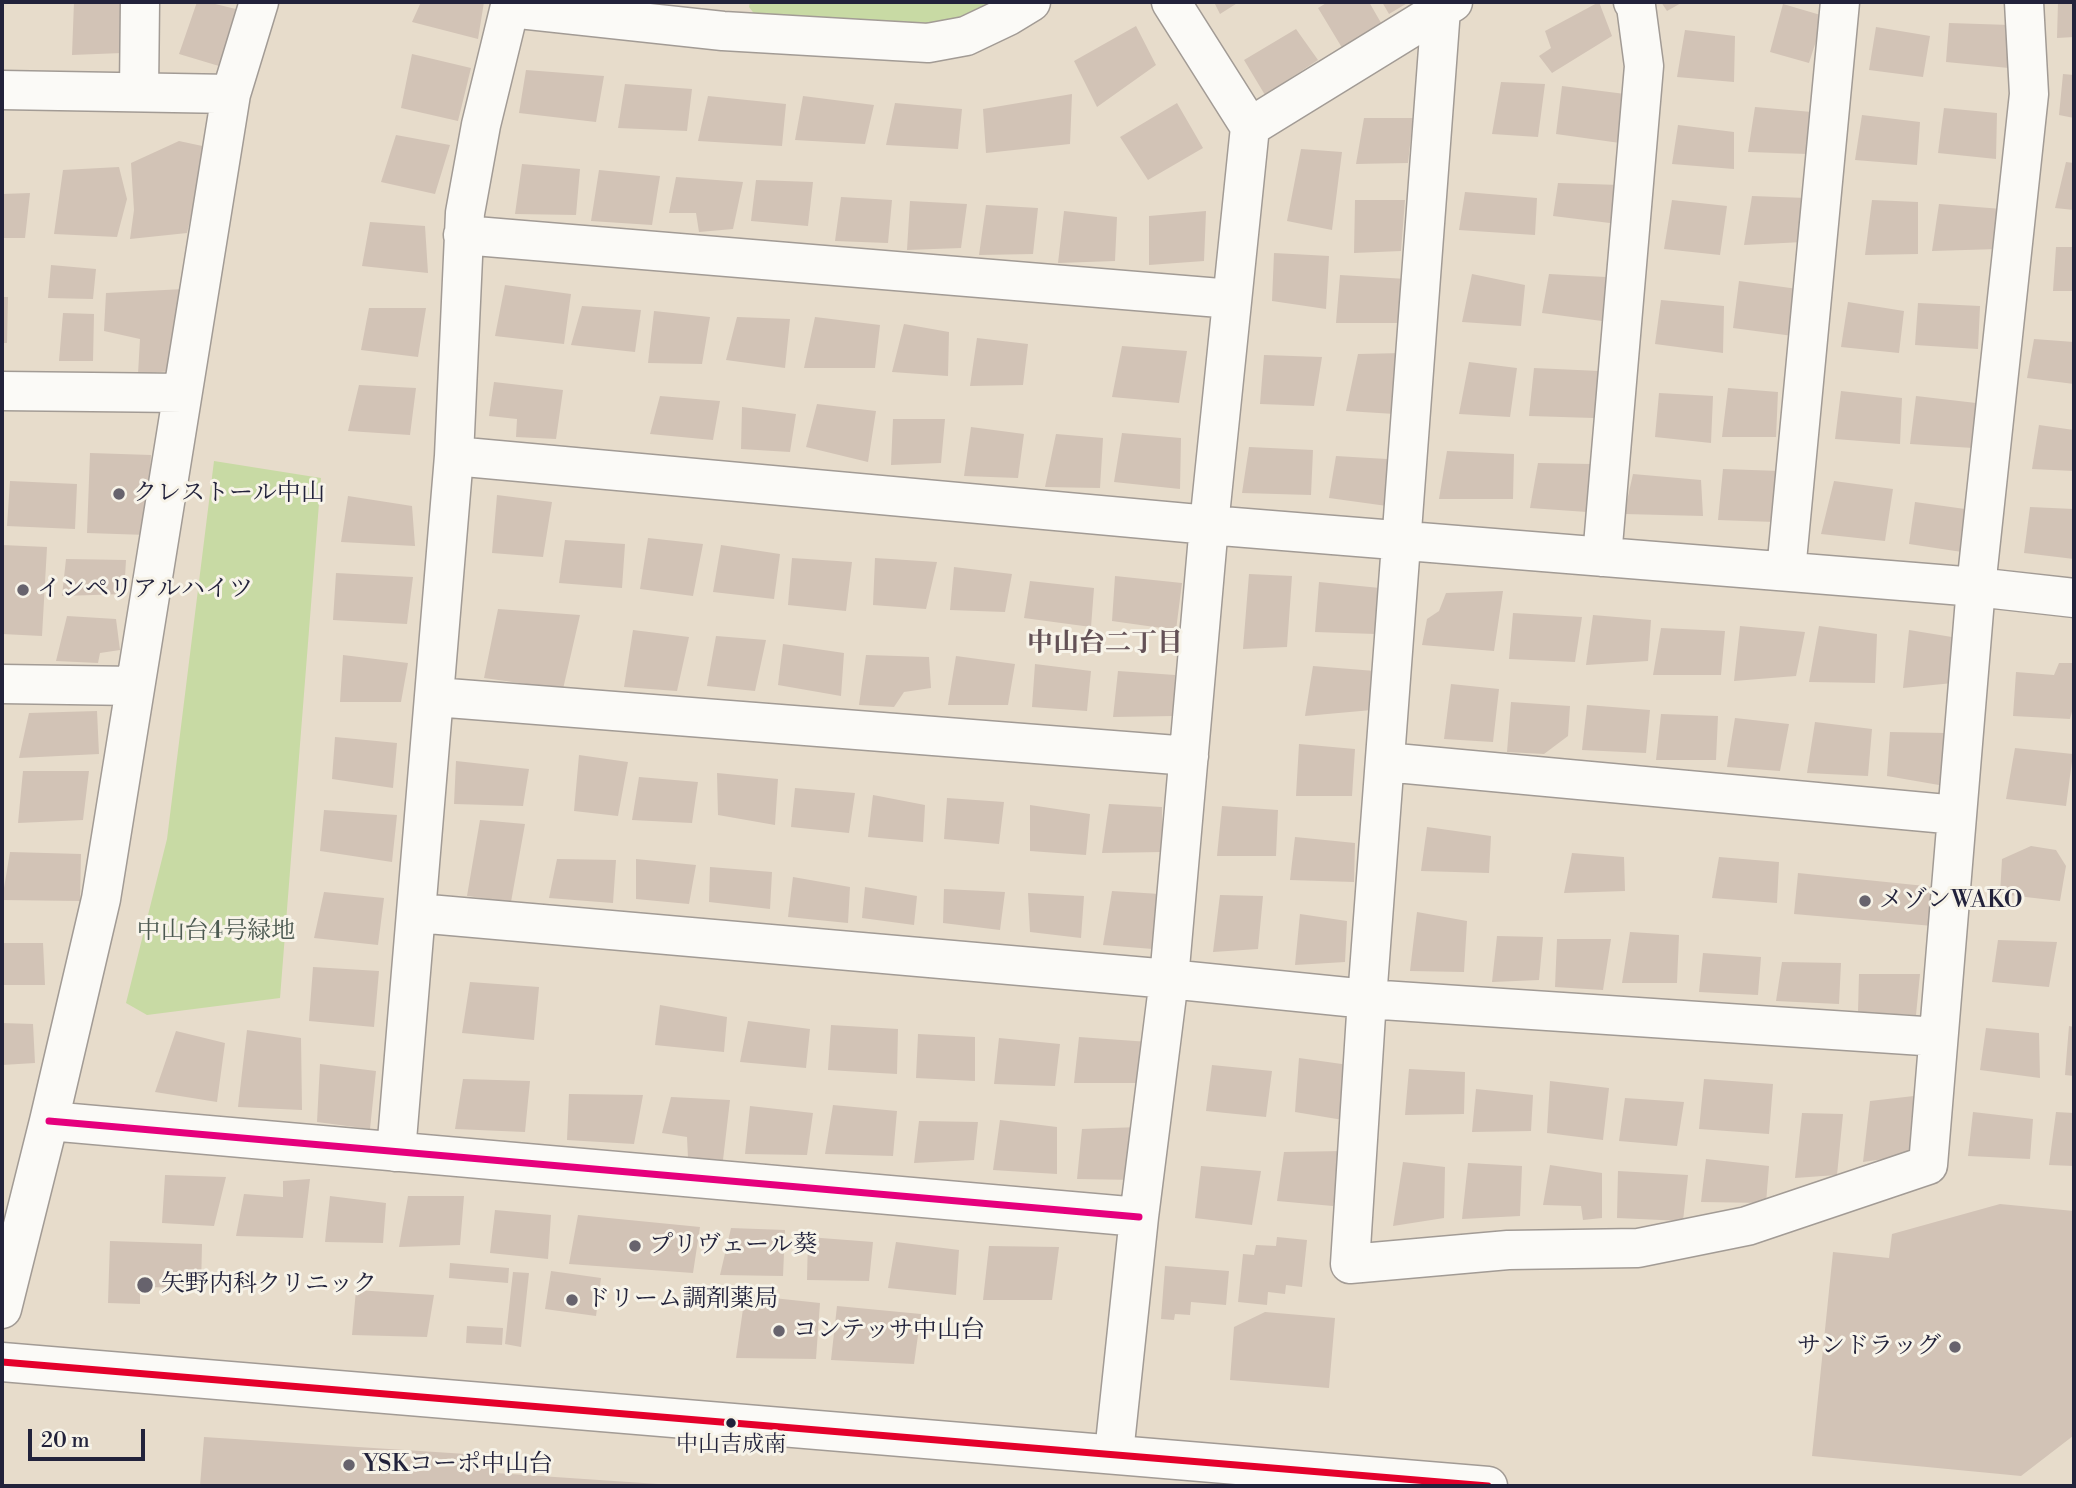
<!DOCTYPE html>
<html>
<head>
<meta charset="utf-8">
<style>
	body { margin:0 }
	#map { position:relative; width:2076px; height:1488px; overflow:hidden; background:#e7dccb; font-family:"Libre Bodoni",serif }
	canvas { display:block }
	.frame { position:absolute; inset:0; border:4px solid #22223b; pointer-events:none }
	.scale { position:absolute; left:28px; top:1429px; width:117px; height:32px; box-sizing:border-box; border:4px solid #22223b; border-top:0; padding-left:9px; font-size:21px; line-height:24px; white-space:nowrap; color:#22223b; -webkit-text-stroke:5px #f7f3e8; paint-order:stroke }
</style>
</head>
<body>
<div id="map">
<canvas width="2076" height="1488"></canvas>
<div class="frame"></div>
<div class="scale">20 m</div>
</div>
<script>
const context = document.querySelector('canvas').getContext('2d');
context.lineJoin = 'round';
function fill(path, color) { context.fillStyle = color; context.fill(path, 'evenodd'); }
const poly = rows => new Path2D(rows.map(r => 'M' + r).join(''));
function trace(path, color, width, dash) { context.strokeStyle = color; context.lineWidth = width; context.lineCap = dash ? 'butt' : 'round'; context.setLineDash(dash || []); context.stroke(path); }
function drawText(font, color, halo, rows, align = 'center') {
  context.font = font + ' "Libre Bodoni","Noto Serif JP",serif'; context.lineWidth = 6; context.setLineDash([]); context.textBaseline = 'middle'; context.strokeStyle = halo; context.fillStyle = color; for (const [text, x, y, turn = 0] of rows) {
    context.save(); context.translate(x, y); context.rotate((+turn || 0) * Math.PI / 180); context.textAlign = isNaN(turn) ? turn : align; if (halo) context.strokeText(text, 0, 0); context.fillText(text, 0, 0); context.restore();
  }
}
const green = poly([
	[750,2,1006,2,924,32,759,20,749,7],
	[214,461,321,478,280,998,147,1015,126,1003,167,839]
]);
const building = poly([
	[74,2,122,2,122,53,72,55],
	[197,2,207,2,240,10,219,66,179,54],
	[421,2,484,2,478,39,412,22],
	[1214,2,1239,2,1220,14],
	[1328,2,1369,2,1384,28,1344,51,1318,8],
	[1382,2,1409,2,1389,14],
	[1599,2,1612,36,1552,73,1539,56,1551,48,1545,31],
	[1661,2,1683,2,1667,11],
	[2058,2,2074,2,2074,37,2057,38],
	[1783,4,1824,16,1809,63,1770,52],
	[1949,23,2010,25,2009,68,1946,62],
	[1136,26,1156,65,1097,107,1074,61],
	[1876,27,1930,36,1923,77,1869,70],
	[1296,29,1318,60,1265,95,1244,60],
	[1685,30,1735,36,1734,82,1677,77],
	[412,54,471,68,458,121,401,108],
	[526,70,604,76,596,122,519,113],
	[2063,74,2074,75,2074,118,2059,115],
	[1501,82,1545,84,1538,137,1492,134],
	[625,84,692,89,687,131,618,128],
	[1562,86,1625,94,1620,143,1556,134],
	[1072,94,1070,144,986,153,983,109],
	[708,96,786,104,782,146,698,141],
	[803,96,874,105,865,144,795,140],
	[895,103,962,109,958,149,886,145],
	[1177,103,1203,148,1148,180,1120,137],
	[1755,107,1812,112,1808,154,1748,152],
	[1944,108,1997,113,1996,159,1938,153],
	[1862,115,1920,122,1917,165,1855,160],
	[1364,118,1413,118,1408,163,1356,164],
	[1678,125,1734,132,1734,169,1672,164],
	[396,135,450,145,435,194,381,182],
	[179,141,207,147,187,233,130,239,134,210,131,163],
	[1301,149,1342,152,1332,230,1287,221],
	[2066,162,2074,163,2074,210,2055,208],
	[522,164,580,169,576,215,515,214],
	[119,167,127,199,117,237,54,234,63,170],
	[599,170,660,176,652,225,591,221],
	[676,177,743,182,733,229,699,232,696,213,669,213],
	[756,180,813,182,808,226,751,221],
	[1558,183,1620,185,1618,224,1553,216],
	[1465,192,1537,198,1535,235,1459,230],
	[30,193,25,238,2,238,2,194],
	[1752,196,1807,198,1803,242,1744,245],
	[841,197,892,200,888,243,835,241],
	[1355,200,1405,200,1401,251,1354,253],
	[1672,200,1727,206,1720,255,1664,249],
	[1872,200,1918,202,1918,254,1865,255],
	[910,201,967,204,961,248,907,250],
	[1939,204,2002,209,1998,249,1932,251],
	[986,205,1038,208,1033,254,979,255],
	[1064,211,1117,217,1115,261,1058,263],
	[1206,211,1204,261,1149,265,1149,216],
	[370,222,425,226,428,273,362,266],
	[2056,247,2074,247,2074,291,2053,291],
	[1274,253,1329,256,1326,309,1272,301],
	[51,265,96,269,93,299,48,298],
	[1472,274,1525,285,1521,326,1462,322],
	[1549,274,1606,277,1602,321,1542,313],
	[1340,275,1407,279,1400,323,1336,323],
	[1739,281,1798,289,1793,336,1733,328],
	[505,285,571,294,564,344,495,336],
	[184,289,172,371,138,374,140,339,104,331,106,293],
	[2,297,8,297,7,343,2,343],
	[1661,300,1724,306,1723,353,1655,344],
	[1848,302,1904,311,1899,353,1841,347],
	[1918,303,1980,306,1978,349,1915,345],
	[582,306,641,310,635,352,571,345],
	[369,308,426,308,418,357,361,350],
	[654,311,710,317,702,364,648,363],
	[63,313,94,314,93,361,59,361],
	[737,317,790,319,785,368,726,360],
	[815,317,880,325,875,368,804,368],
	[904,324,949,332,948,376,892,372],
	[977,338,1028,344,1023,385,970,386],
	[2034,339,2074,342,2074,384,2027,378],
	[1122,346,1187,351,1179,403,1112,397],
	[1403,353,1395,414,1346,411,1358,354],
	[1264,355,1322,357,1314,406,1260,404],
	[1469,362,1517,368,1510,417,1459,414],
	[1534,368,1599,371,1594,418,1529,416],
	[494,382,563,390,556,439,516,437,517,419,489,416],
	[359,385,416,388,410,435,348,431],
	[1728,388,1778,392,1776,437,1722,437],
	[1841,391,1902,398,1900,444,1835,439],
	[1659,393,1713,396,1711,443,1655,437],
	[660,396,720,401,713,440,650,434],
	[1916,396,1976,403,1973,448,1910,444],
	[817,404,876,411,868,462,806,447],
	[742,407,796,414,790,452,741,449],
	[893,419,945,419,941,463,891,465],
	[2039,425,2074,430,2074,471,2032,469],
	[971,427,1024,434,1018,478,964,476],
	[1122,433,1181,438,1180,489,1114,482],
	[1056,434,1103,438,1100,488,1045,487],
	[1249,447,1313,450,1311,495,1242,493],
	[1447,451,1514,454,1513,499,1439,499],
	[90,453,151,455,147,535,87,533],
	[1336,456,1387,459,1387,506,1329,498],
	[1538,463,1591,464,1587,512,1530,508],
	[1723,469,1780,471,1775,522,1718,520],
	[1633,474,1701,480,1703,516,1624,514],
	[10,481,77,484,75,529,7,526],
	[1834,481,1893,489,1885,541,1821,534],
	[497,495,552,502,543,557,492,553],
	[348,496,412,506,415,546,341,542],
	[1915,502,1965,509,1962,552,1909,544],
	[2030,507,2074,509,2074,559,2024,553],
	[648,538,703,544,693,596,640,589],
	[565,540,625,544,622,588,559,583],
	[2,545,47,547,42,636,2,634],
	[721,545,780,554,774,599,713,592],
	[792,558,852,562,846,611,788,605],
	[875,558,937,562,926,609,873,605],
	[66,559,126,560,124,594,62,596],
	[954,567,1012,574,1005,612,950,610],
	[336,573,413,577,407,624,333,620],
	[1249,574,1292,576,1287,647,1243,649],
	[1115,576,1182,583,1176,630,1112,621],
	[1030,581,1094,588,1091,627,1024,618],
	[1319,582,1380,588,1376,634,1315,632],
	[1503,591,1494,651,1422,645,1427,619,1439,611,1446,593],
	[498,609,580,615,563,689,484,678],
	[1513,613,1582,617,1575,662,1509,659],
	[1593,615,1651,620,1648,661,1586,665],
	[67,616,116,619,120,650,100,653,98,663,56,661],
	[1740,626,1805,632,1796,676,1734,681],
	[1819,626,1877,634,1875,683,1809,682],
	[1661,628,1725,631,1721,675,1653,675],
	[633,630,689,637,677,691,624,687],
	[1909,630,1958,638,1953,683,1903,688],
	[716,636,766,640,755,691,707,686],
	[783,644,844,653,841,696,778,685],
	[343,655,408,663,401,702,340,702],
	[866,655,929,657,931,688,904,692,894,707,859,705],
	[956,656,1015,664,1008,705,948,705],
	[2059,663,2074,663,2074,704,2070,719,2013,716,2016,672,2054,675],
	[1035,664,1091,671,1087,711,1032,707],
	[1313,666,1375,671,1372,710,1305,716],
	[1118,671,1175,675,1174,716,1113,717],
	[1451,684,1499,689,1493,742,1444,739],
	[1511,702,1570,706,1568,736,1544,754,1507,752],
	[1587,705,1650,710,1646,753,1582,750],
	[97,711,99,754,19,758,29,713],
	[1661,714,1718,716,1716,760,1656,760],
	[1735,718,1789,724,1780,771,1727,767],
	[1815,722,1872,729,1868,776,1807,773],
	[1890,732,1946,733,1939,785,1887,776],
	[335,737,397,743,393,788,332,779],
	[1299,744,1355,749,1352,796,1296,796],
	[2015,748,2073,754,2066,806,2006,799],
	[579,755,628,762,618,816,574,811],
	[456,761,529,769,523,806,454,804],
	[23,771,89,771,83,820,18,823],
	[717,773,778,779,775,825,718,815],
	[639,777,698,782,692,823,632,820],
	[795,788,855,793,849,833,791,827],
	[873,795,925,805,923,842,868,837],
	[947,798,1004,802,999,844,944,839],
	[1109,804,1162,807,1162,852,1102,853],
	[1030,805,1090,814,1086,855,1030,851],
	[1222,806,1278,810,1276,856,1217,856],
	[324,810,397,815,392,862,320,851],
	[480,820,525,824,511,902,467,896],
	[1427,827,1491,836,1489,873,1421,871],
	[1295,837,1355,843,1354,882,1290,880],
	[2031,846,2056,850,2066,866,2060,901,2000,894,2002,859],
	[10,852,81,854,80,901,2,900],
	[1572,853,1624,857,1625,891,1564,893],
	[1719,857,1779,862,1777,903,1712,898],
	[557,859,616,860,613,903,549,898],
	[636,859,696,865,689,904,636,899],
	[710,867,772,872,770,909,709,902],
	[1798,873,1935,887,1933,926,1794,914],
	[793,877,850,887,848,923,788,917],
	[865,887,917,896,914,925,862,918],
	[944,889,1005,892,1000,930,943,923],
	[1112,891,1160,894,1153,949,1103,945],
	[324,892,384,898,378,945,314,938],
	[1028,893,1084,896,1081,938,1030,932],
	[1220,895,1263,896,1258,949,1213,952],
	[1417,912,1467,921,1464,972,1410,971],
	[1300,914,1347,921,1345,962,1295,965],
	[1630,932,1679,935,1677,983,1622,983],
	[1497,936,1543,937,1539,980,1492,982],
	[1557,939,1611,939,1603,990,1555,987],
	[1998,940,2057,942,2049,987,1992,982],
	[2,943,43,943,45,985,2,985],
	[1703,953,1761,957,1758,995,1699,992],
	[1782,962,1841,963,1839,1004,1776,1001],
	[313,967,379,971,374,1027,309,1021],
	[1859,974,1920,974,1916,1015,1858,1012],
	[470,982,539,987,534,1040,462,1033],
	[660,1005,727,1017,724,1052,655,1045],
	[748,1021,810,1029,806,1068,740,1062],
	[2,1023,33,1024,35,1063,2,1065],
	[831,1025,898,1029,897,1074,828,1070],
	[2069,1026,2074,1027,2074,1076,2065,1075],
	[1986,1028,2039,1033,2040,1078,1980,1070],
	[247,1030,301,1038,302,1110,238,1107],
	[176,1031,225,1043,217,1102,155,1092],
	[918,1034,975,1037,975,1081,916,1078],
	[1079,1037,1149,1042,1146,1083,1074,1083],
	[999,1038,1060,1044,1055,1086,994,1084],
	[1299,1058,1349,1065,1343,1120,1295,1112],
	[320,1064,376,1071,370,1129,317,1122],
	[1212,1065,1272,1071,1266,1117,1206,1111],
	[1409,1069,1465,1072,1464,1114,1405,1115],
	[463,1079,530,1081,525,1132,455,1129],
	[1704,1079,1773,1084,1769,1134,1699,1129],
	[1550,1081,1609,1088,1603,1140,1547,1133],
	[1476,1089,1533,1095,1531,1131,1472,1132],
	[569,1094,643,1095,634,1144,567,1140],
	[1914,1096,1912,1155,1863,1162,1870,1101],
	[671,1097,730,1100,723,1160,688,1158,687,1137,662,1133],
	[1625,1098,1684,1102,1677,1146,1619,1141],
	[833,1105,897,1111,893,1156,825,1154],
	[750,1106,813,1113,807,1155,745,1154],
	[1973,1112,2033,1119,2030,1159,1968,1156],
	[2056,1112,2074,1113,2074,1166,2049,1165],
	[1802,1113,1843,1114,1837,1175,1795,1178],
	[1000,1120,1057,1127,1057,1174,993,1170],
	[919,1121,978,1122,974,1160,914,1163],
	[1140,1127,1137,1180,1077,1179,1082,1129],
	[1344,1151,1333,1206,1277,1201,1284,1152],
	[1706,1159,1769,1166,1766,1203,1701,1202],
	[1403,1162,1445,1167,1444,1218,1393,1226],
	[1468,1163,1522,1166,1520,1216,1462,1219],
	[1550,1165,1602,1173,1602,1218,1583,1220,1581,1206,1543,1205],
	[1201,1166,1261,1171,1252,1225,1195,1218],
	[1618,1171,1688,1175,1683,1221,1617,1218],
	[165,1175,226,1177,214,1226,162,1223],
	[310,1179,303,1238,236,1236,244,1194,283,1197,283,1181],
	[330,1196,386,1203,383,1243,325,1242],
	[408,1196,464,1196,460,1245,399,1247],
	[2000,1204,2074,1211,2073,1436,2021,1476,1812,1456,1833,1252,1889,1258,1892,1234],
	[495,1210,551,1215,548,1259,490,1253],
	[578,1215,700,1227,693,1273,569,1264],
	[731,1228,785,1230,783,1276,720,1275],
	[808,1237,873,1242,869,1281,807,1280],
	[1277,1237,1307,1240,1302,1287,1286,1285,1285,1294,1268,1292,1267,1305,1238,1302,1243,1254,1254,1255,1256,1245,1276,1246],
	[110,1241,202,1244,201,1288,140,1287,140,1304,108,1303],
	[896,1242,959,1250,956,1295,888,1288],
	[989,1246,1059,1247,1052,1300,983,1300],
	[450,1263,509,1268,508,1283,449,1278],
	[1165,1266,1229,1271,1226,1305,1191,1302,1190,1315,1175,1314,1174,1320,1161,1319],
	[551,1271,601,1278,596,1316,545,1309],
	[513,1272,529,1273,521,1347,505,1344],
	[356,1290,434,1295,427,1337,352,1335],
	[745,1295,820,1303,816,1359,736,1358],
	[837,1306,921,1314,914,1364,831,1360],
	[1265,1312,1335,1318,1329,1388,1230,1380,1234,1327],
	[467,1326,503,1328,502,1345,466,1343],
	[204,1437,497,1456,496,1473,658,1484,658,1486,200,1486]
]);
const minor = poly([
	[510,8,723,31,928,43,966,36,1008,16,1031,2],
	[1441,9,1367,999,1350,1264,1508,1250,1638,1248,1747,1226,1928,1165,1976,587,2029,94,2024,2],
	[2,90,231,94],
	[139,92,140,2],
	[1250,127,1453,2],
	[463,235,1232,299],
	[2,391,182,393],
	[454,456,1209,525,1976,587,2074,598],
	[1602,557,1644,66,1636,6,1633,2],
	[1786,571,1840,2],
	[2,684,135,686],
	[435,697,1189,756],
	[1385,762,1957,815],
	[417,913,1169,979,1367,999,1938,1037],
	[49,1121,1139,1217],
	[396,1152,454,456,465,213,481,125,511,2],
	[2,1309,49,1121,101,899,231,94,259,2],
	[1114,1453,1139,1217,1169,979,1209,525,1250,127,1171,2]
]);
const tertiary = poly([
	[2,1362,1488,1486]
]);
const bus1 = poly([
	[49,1121,1139,1217]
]);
const bus2 = poly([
	[2,1362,1488,1486]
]);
const markers = [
	[119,494,7,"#67636d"],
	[23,590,7,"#67636d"],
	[1865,901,7,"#67636d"],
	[635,1246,7,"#67636d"],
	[145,1285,9,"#67636d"],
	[572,1300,7,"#67636d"],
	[779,1331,7,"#67636d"],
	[1955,1347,7,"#67636d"],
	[731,1423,6,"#22223b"],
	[349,1465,7,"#67636d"]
];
const busNames = [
	["中山吉成南",731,1446]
];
const poiNames = [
	["クレストール中山",133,494],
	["インペリアルハイツ",37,590],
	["メゾンWAKO",1879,901],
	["プリヴェール葵",649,1246],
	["矢野内科クリニック",161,1285],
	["ドリーム調剤薬局",586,1300],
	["コンテッサ中山台",793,1331],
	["サンドラッグ",1941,1347,"right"],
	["YSKコーポ中山台",363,1465]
];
const parkNames = [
	["中山台4号緑地",216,932]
];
const neighbourhoodNames = [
	["中山台二丁目",1105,645]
];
fill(green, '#c8daa4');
fill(building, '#d2c3b6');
trace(minor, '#a29b95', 41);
trace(tertiary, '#a29b95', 41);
trace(minor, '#fbfaf7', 38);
trace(tertiary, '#fbfaf7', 38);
trace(bus1, '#e5007d', 7);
trace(bus2, '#e4002b', 7);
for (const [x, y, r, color] of markers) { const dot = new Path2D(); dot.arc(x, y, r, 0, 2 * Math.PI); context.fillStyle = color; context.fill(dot); trace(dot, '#f7f3e8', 2.5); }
drawText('22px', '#22223b', '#f7f3e8', busNames);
drawText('24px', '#22223b', '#f7f3e8', poiNames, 'left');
drawText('24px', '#4c5951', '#f7f3e8', parkNames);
drawText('bold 26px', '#635156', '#f7f3e8', neighbourhoodNames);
</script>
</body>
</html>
